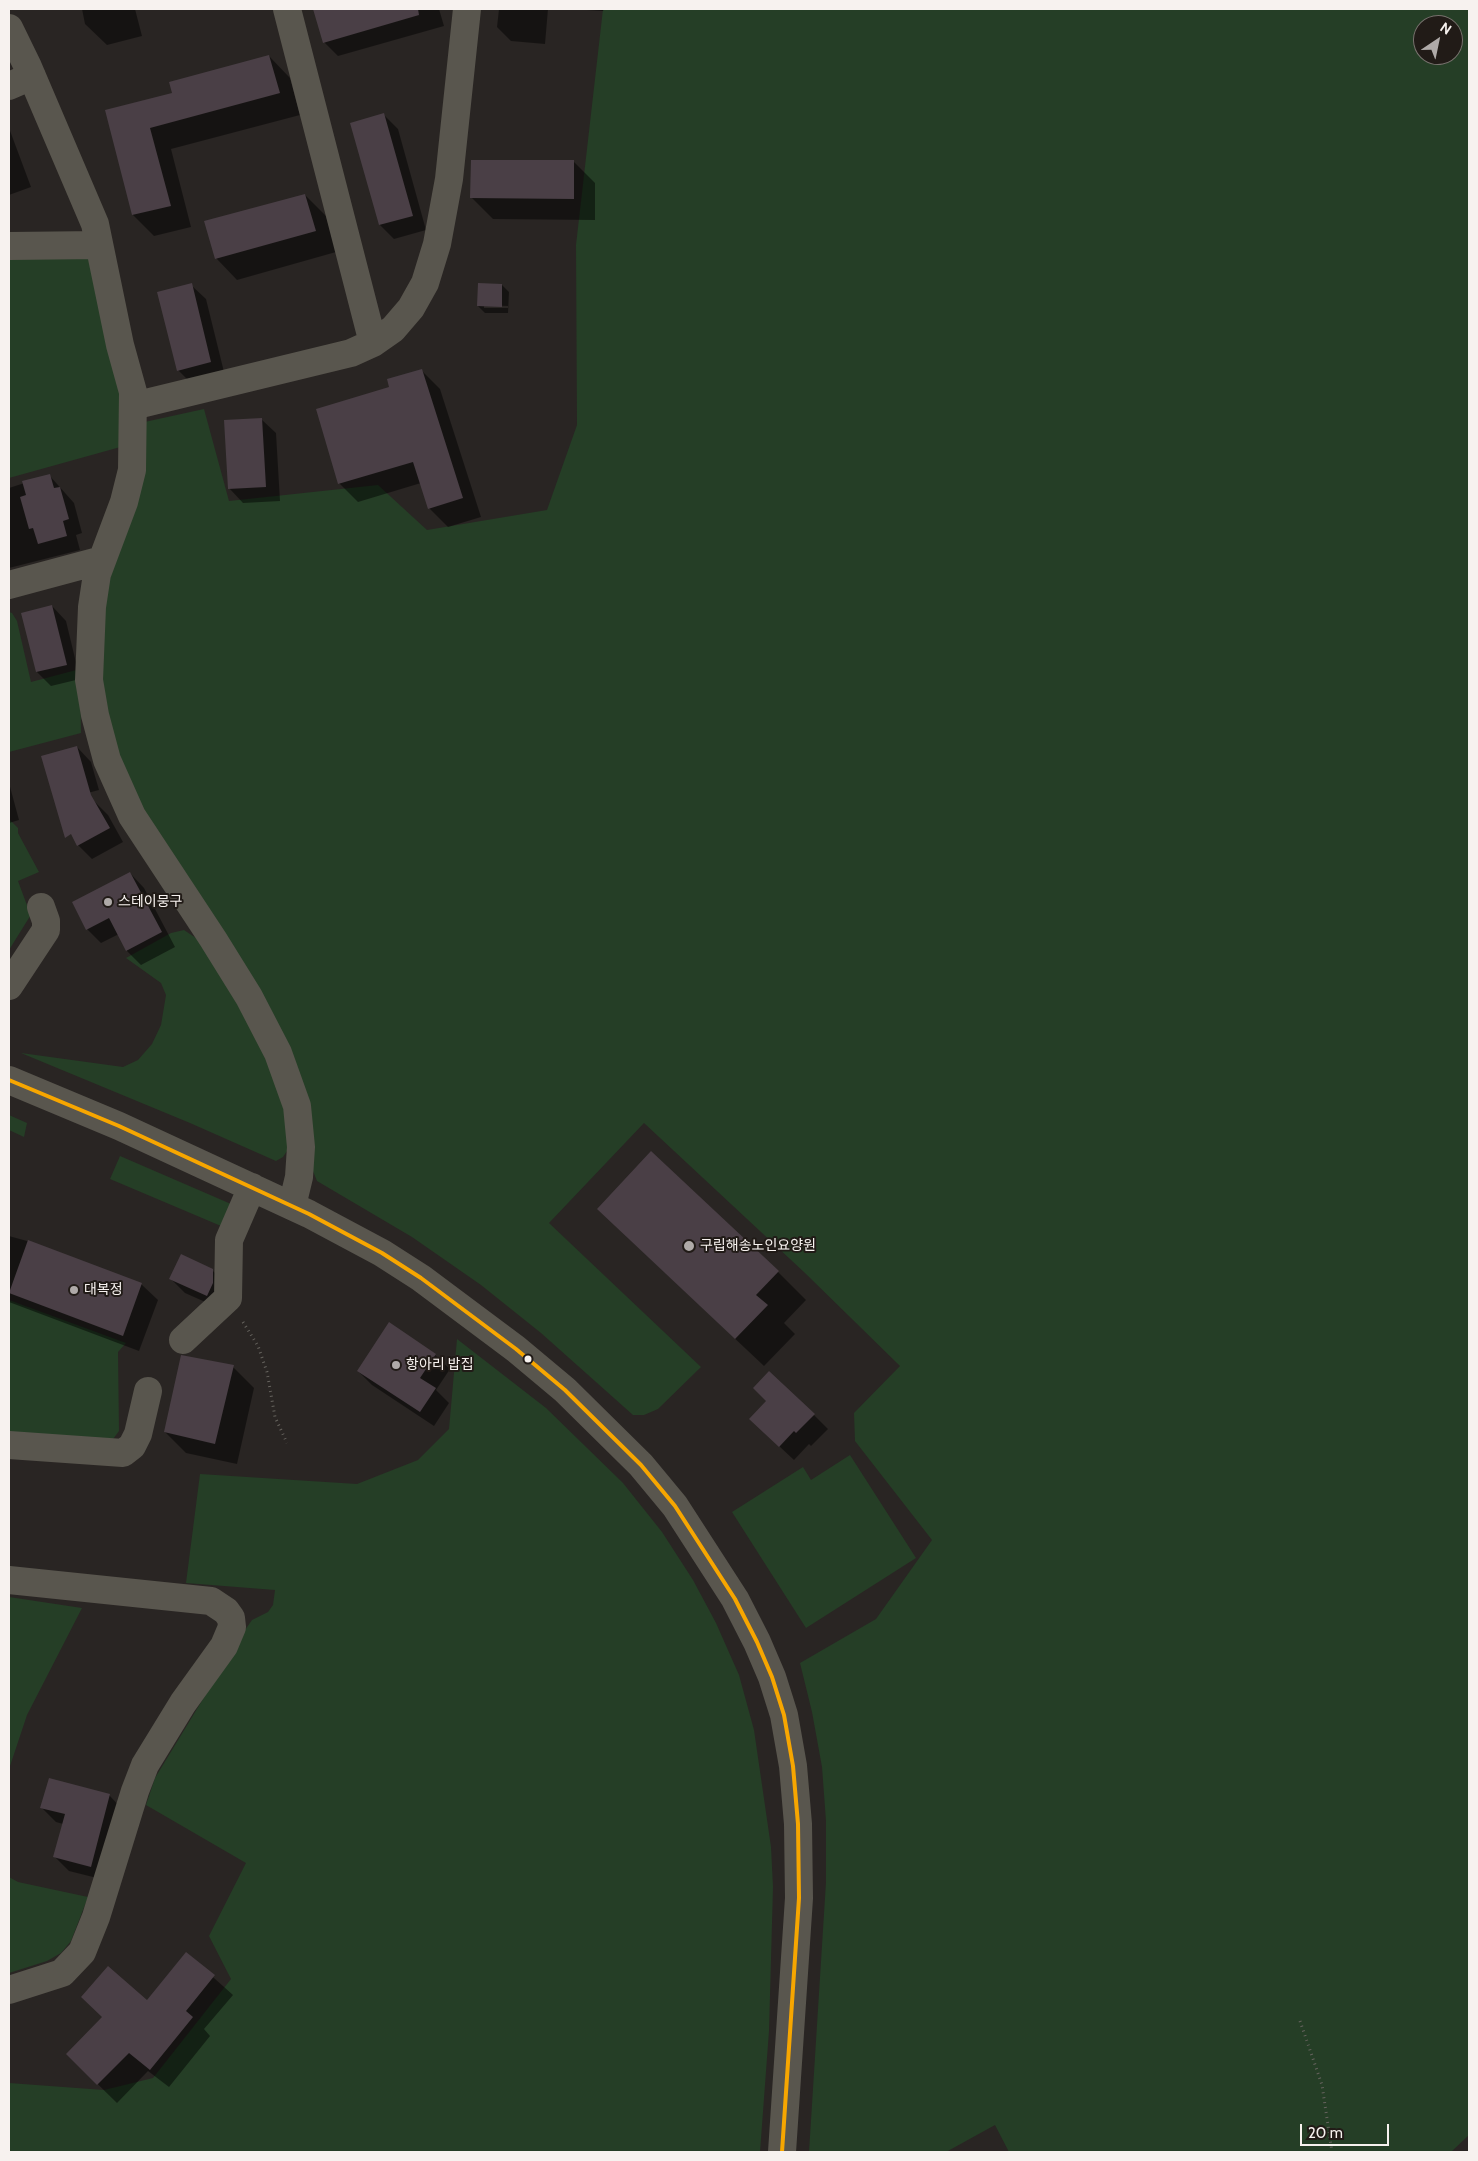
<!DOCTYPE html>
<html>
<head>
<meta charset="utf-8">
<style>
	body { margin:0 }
	#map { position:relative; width:1478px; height:2161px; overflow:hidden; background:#292523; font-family:Cabin,sans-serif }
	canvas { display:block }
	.frame { position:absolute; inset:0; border:10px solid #f7f2ef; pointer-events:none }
	.north { position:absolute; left:1413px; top:15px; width:50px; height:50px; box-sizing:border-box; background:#211b17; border:1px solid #77716d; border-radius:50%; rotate:34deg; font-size:14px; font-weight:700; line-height:20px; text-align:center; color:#f7f2ef }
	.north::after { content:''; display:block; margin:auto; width:18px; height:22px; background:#afaaa8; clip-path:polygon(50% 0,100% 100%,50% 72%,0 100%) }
	.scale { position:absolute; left:1300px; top:2124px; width:89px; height:22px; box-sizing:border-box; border:2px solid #f7f2ef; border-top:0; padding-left:6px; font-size:15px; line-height:18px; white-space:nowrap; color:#f7f2ef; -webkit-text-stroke:4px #211b17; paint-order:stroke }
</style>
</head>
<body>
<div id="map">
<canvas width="1478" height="2161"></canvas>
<div class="frame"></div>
<div class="north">N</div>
<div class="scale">20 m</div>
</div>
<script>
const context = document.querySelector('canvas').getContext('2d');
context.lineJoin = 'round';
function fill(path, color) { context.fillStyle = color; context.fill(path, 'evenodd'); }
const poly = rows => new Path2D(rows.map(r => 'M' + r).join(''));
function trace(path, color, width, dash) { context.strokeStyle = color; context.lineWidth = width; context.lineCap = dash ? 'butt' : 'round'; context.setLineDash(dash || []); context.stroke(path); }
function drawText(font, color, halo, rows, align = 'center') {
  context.font = font + ' Cabin,"Noto Sans KR",sans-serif'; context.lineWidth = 4; context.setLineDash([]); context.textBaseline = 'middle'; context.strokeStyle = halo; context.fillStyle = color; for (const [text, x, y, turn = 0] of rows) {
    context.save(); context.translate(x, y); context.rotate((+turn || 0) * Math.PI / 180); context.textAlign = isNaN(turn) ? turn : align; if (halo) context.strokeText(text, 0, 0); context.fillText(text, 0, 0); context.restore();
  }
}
const green = poly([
	[603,9,1469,9,1469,2135,1451,2152,1009,2152,995,2125,946,2152,809,2152,826,1882,826,1821,822,1767,812,1712,800,1663,876,1619,932,1540,855,1441,854,1413,900,1366,805,1273,644,1123,549,1223,701,1367,658,1409,644,1415,633,1415,541,1333,481,1285,412,1237,317,1181,311,1166,311,1128,139,809,106,722,98,632,140,423,204,409,229,501,378,485,427,530,547,510,577,425,576,245],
	[1423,25,1453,25,1453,55,1423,55],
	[9,255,88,255,125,395,124,446,9,478],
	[9,612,12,613,17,621,31,682,80,669,81,733,9,752],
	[9,819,18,828,18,833,39,872,18,881,28,908,37,905,9,950],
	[184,930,199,940,263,1046,285,1113,289,1141,287,1151,283,1157,276,1161,190,1123,21,1053,123,1067,138,1060,152,1044,161,1025,166,995,161,983,126,958,171,933],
	[9,1115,27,1123,24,1137,9,1130],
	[120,1156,231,1204,221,1226,110,1179],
	[9,1300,126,1343,118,1352,119,1431,110,1443,9,1436],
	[457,1339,546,1408,623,1483,662,1532,693,1580,716,1623,739,1675,754,1730,771,1847,773,1887,769,2031,760,2152,9,2152,9,2083,104,2090,153,2078,231,1979,209,1936,246,1863,146,1805,155,1778,245,1630,252,1620,268,1612,273,1605,275,1590,186,1583,200,1474,357,1484,418,1460,449,1429],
	[850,1455,916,1558,806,1628,732,1512,803,1467,811,1480],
	[9,1597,82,1608,27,1715,9,1769],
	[9,1877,18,1882,88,1897,71,1941,61,1953,47,1961,9,1973]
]);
const shadow = poly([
	[82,9,135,9,142,36,107,45,85,24],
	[321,9,439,9,444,26,338,56,324,42,315,10],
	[499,9,548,9,545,44,511,41,497,27],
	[571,9,604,9,603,11],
	[269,56,290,78,300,115,171,149,191,227,154,236,133,215,106,111,174,94],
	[384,115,398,129,426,230,394,239,380,225],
	[9,128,31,187,9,195],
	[574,162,595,183,595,220,493,219,472,198],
	[305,195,326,216,336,252,237,280,216,258],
	[191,285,206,299,225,376,192,384,178,370],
	[502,285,509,292,508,313,485,313,478,306],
	[484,305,508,306,508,308,484,308],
	[421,370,440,389,481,517,448,527,429,508,421,483,358,502,339,483,391,388],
	[261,419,276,433,280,501,243,503,229,488],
	[49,475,74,503,82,533,76,535,80,550,9,568,9,488],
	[52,606,66,621,80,679,51,686,37,672],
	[77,747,91,762,99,790,65,799],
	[9,783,19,820,9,823],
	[94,801,108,815,123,842,92,859,78,845],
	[130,873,144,888,175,947,141,965,127,951,119,934,101,943,87,929],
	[9,1236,27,1241,141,1284,158,1300,139,1351,9,1302],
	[626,1236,778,1272,806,1300,784,1323,795,1334,764,1366],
	[212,1270,227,1285,221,1309,185,1293,171,1279],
	[435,1355,450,1369,436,1390,449,1403,434,1426,372,1385,358,1371],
	[233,1367,254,1388,237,1464,186,1453,165,1432],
	[814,1415,828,1429,811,1446,809,1444,794,1460,765,1433],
	[109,1795,123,1810,105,1880,69,1871,55,1857,63,1824,56,1822,42,1808],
	[186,1953,233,1995,204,2029,210,2036,169,2087,148,2071,117,2103,67,2054,103,2018,147,2002]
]);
const building = poly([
	[313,9,418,9,419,15,323,43],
	[269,55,280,93,150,128,171,206,132,215,105,110,172,93,169,82],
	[384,113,413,216,379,225,350,123],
	[471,160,574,160,574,199,470,198],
	[305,194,316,231,215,259,204,221],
	[192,283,211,362,177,371,157,292],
	[478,283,502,284,502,307,477,306],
	[422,369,463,498,428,509,413,462,338,484,316,409,389,387,387,379],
	[262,418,266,487,228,489,224,420],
	[50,474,54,488,60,487,69,519,63,521,67,536,38,544,33,528,29,529,20,497,26,495,22,481],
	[52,605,67,665,36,672,21,613],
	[77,746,91,795,110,828,77,846,71,834,65,838,41,756],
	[130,872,162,932,126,951,109,918,86,930,72,902],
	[651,1151,779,1271,756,1295,768,1305,735,1339,597,1209],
	[28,1240,142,1283,123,1336,9,1293],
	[181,1254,213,1269,213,1283,207,1296,169,1279],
	[389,1322,436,1354,420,1378,436,1388,420,1412,357,1371],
	[181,1355,234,1365,215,1444,164,1432],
	[769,1371,815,1414,796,1433,794,1431,779,1447,749,1419,766,1401,753,1388],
	[49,1778,110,1794,91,1867,53,1857,65,1814,40,1808],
	[186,1952,215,1975,186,2011,193,2017,150,2070,129,2053,97,2085,66,2054,102,2017,81,1997,108,1966,147,2000]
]);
const path = poly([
	[243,1322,258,1346,267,1372,275,1417,287,1443],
	[1300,2021,1322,2085,1332,2152]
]);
const minor = poly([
	[287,9,373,343],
	[9,28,28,67,95,224,120,345,133,392,132,470,124,502,97,574,92,607,89,680,95,715,107,760,132,816,213,939,249,997,278,1053,297,1106,301,1147,299,1177,292,1206],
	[9,86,32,76],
	[9,246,99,245],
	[133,406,351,353,373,343,393,329,411,308,425,283,437,244,449,179,467,9],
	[9,585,102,560],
	[9,986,46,930,46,921,41,907],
	[9,1080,119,1126,309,1214,382,1253,421,1278,516,1349,565,1390,641,1465,675,1506,735,1599,757,1642,772,1677,784,1715,793,1766,798,1824,799,1898,782,2152],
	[183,1340,228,1298,229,1240,252,1187],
	[9,1445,123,1453,132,1446,138,1434,148,1391],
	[9,1580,211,1601,226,1611,231,1618,232,1627,224,1646,183,1703,145,1765,135,1791,96,1917,82,1952,62,1973,9,1990]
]);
const bus1 = poly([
	[9,1080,119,1126,309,1214,382,1253,421,1278,516,1349,565,1390,641,1465,675,1506,735,1599,757,1642,772,1677,784,1715,793,1766,798,1824,799,1898,782,2152]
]);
const markers = [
	[108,902,5,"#afaaa8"],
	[689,1246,6,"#afaaa8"],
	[74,1290,5,"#afaaa8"],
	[528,1359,4.5,"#f7f2ef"],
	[396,1365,5,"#afaaa8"]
];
const poiNames = [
	["스테이뭉구",118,902],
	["구립해송노인요양원",700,1246],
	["대복정",84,1290],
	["항아리 밥집",406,1365]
];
fill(green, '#253e26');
fill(shadow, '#0007');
fill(building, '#4a3f46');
trace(path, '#66635e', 3, [1, 4]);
trace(minor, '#59564e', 28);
trace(bus1, '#f7a600', 4);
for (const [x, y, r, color] of markers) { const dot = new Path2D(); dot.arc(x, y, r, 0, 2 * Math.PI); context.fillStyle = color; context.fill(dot); trace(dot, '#211b17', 2); }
drawText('14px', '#f7f2ef', '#211b17', poiNames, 'left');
</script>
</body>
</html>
